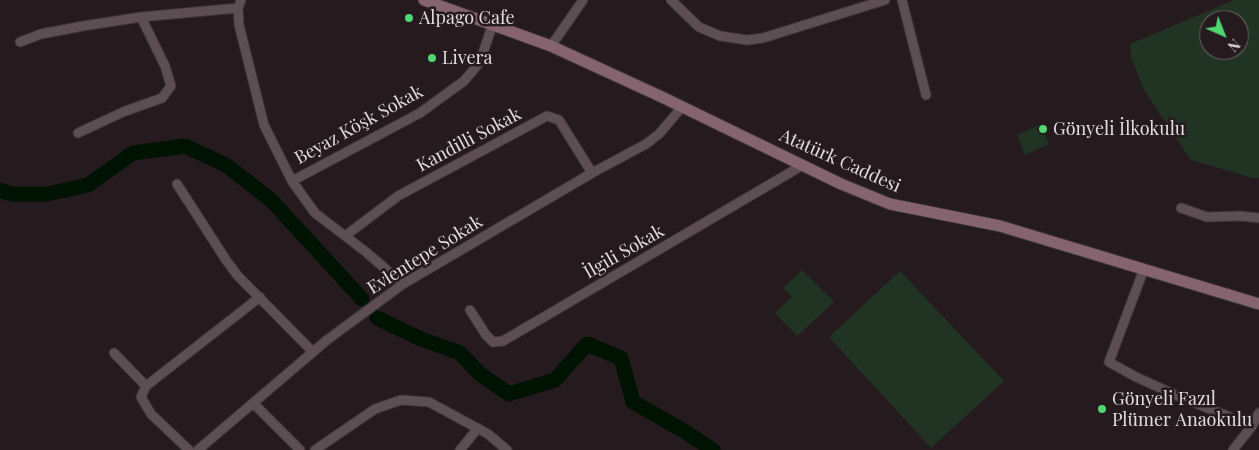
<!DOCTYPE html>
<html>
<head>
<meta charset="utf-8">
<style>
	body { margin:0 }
	#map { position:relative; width:1259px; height:450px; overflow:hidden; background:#251a1d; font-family:"Playfair Display",serif }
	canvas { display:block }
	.north { position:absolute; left:1199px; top:10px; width:50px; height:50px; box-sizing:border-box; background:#251a1d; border:1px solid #706669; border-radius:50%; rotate:136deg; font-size:14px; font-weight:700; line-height:20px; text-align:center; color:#e1d9db }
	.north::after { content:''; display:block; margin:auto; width:18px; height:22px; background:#51d673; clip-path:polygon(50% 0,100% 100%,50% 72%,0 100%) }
</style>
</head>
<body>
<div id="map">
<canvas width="1259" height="450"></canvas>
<div class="north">N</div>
</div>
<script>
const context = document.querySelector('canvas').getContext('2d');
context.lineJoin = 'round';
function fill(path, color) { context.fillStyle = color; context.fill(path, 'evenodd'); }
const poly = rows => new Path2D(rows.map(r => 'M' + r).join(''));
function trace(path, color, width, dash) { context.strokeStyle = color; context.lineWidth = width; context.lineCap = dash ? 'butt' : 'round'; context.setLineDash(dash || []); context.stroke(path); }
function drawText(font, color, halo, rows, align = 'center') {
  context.font = font + ' "Playfair Display",serif'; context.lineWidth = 5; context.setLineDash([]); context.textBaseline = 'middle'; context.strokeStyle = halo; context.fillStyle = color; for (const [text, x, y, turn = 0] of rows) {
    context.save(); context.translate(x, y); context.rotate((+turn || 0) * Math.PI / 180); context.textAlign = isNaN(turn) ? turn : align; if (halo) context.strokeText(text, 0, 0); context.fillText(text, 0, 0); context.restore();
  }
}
const green = poly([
	[1234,0,1259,0,1259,178,1253,178,1191,160,1144,90,1131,57,1130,44],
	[1209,20,1239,20,1239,50,1209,50],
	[1041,124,1049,144,1025,155,1017,135],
	[802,270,834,302,797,336,775,313,792,297,783,288],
	[900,271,1004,381,931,448,829,337]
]);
const river = poly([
	[0,190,11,194,47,194,88,185,133,153,185,146,226,165,271,200,362,299],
	[377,318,421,339,460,353,480,374,509,394,555,380,587,344,621,358,633,402,684,431,713,450]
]);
const minor = poly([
	[241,0,238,8,239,25,264,125,292,181,315,213,366,252,403,284],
	[671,0,699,27,720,36,747,40,763,38,885,0],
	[902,0,926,95],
	[20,42,41,34,83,26,141,17,238,8],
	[551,46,583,0],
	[78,133,123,112,162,98,171,86,165,66,141,17],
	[292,181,420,113,464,81,480,62,492,26],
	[177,184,226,260,237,275,313,352],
	[1181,208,1207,217,1241,216,1259,218],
	[345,236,398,196,547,116,559,120,592,173],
	[1144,269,1109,362,1136,377,1178,396,1252,426],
	[470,310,486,335,493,342,503,341,803,165],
	[114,353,146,386],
	[253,403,300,450],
	[189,450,151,414,141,397,146,386,260,297],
	[198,450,327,340,403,284,592,173,646,144,659,134,682,107],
	[315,450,375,409,401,400,429,402,488,434,507,450],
	[460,450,478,428],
	[1233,450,1252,426,1259,413]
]);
const secondary = poly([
	[424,0,551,46,664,98,841,184,890,204,1000,226,1259,304]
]);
const markers = [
	[409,18,5,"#51d673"],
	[432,58,5,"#51d673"],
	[1043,129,5,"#51d673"],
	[1102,409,5,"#51d673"]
];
const poiNames = [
	["Alpago Cafe",419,18],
	["Livera",442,58],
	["Gönyeli İlkokulu",1053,129],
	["Gönyeli Fazıl",1112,399],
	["Plümer Anaokulu",1112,420]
];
const streetNames = [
	["Beyaz Köşk Sokak",359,125,-29],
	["Kandilli Sokak",469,140,-28],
	["Atatürk Caddesi",840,161,24],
	["İlgili Sokak",624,252,-30],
	["Evlentepe Sokak",425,255,-32]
];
fill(green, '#213424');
trace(river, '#001303', 15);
trace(minor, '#3c3436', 11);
trace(secondary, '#3c3436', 13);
trace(minor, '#5c4e53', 9);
trace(secondary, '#85636f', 11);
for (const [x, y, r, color] of markers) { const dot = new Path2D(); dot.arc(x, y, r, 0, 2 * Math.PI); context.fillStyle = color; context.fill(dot); trace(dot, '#251a1d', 2); }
drawText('18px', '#e1d9db', '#251a1d', poiNames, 'left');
drawText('18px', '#e1d9db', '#251a1d', streetNames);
</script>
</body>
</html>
